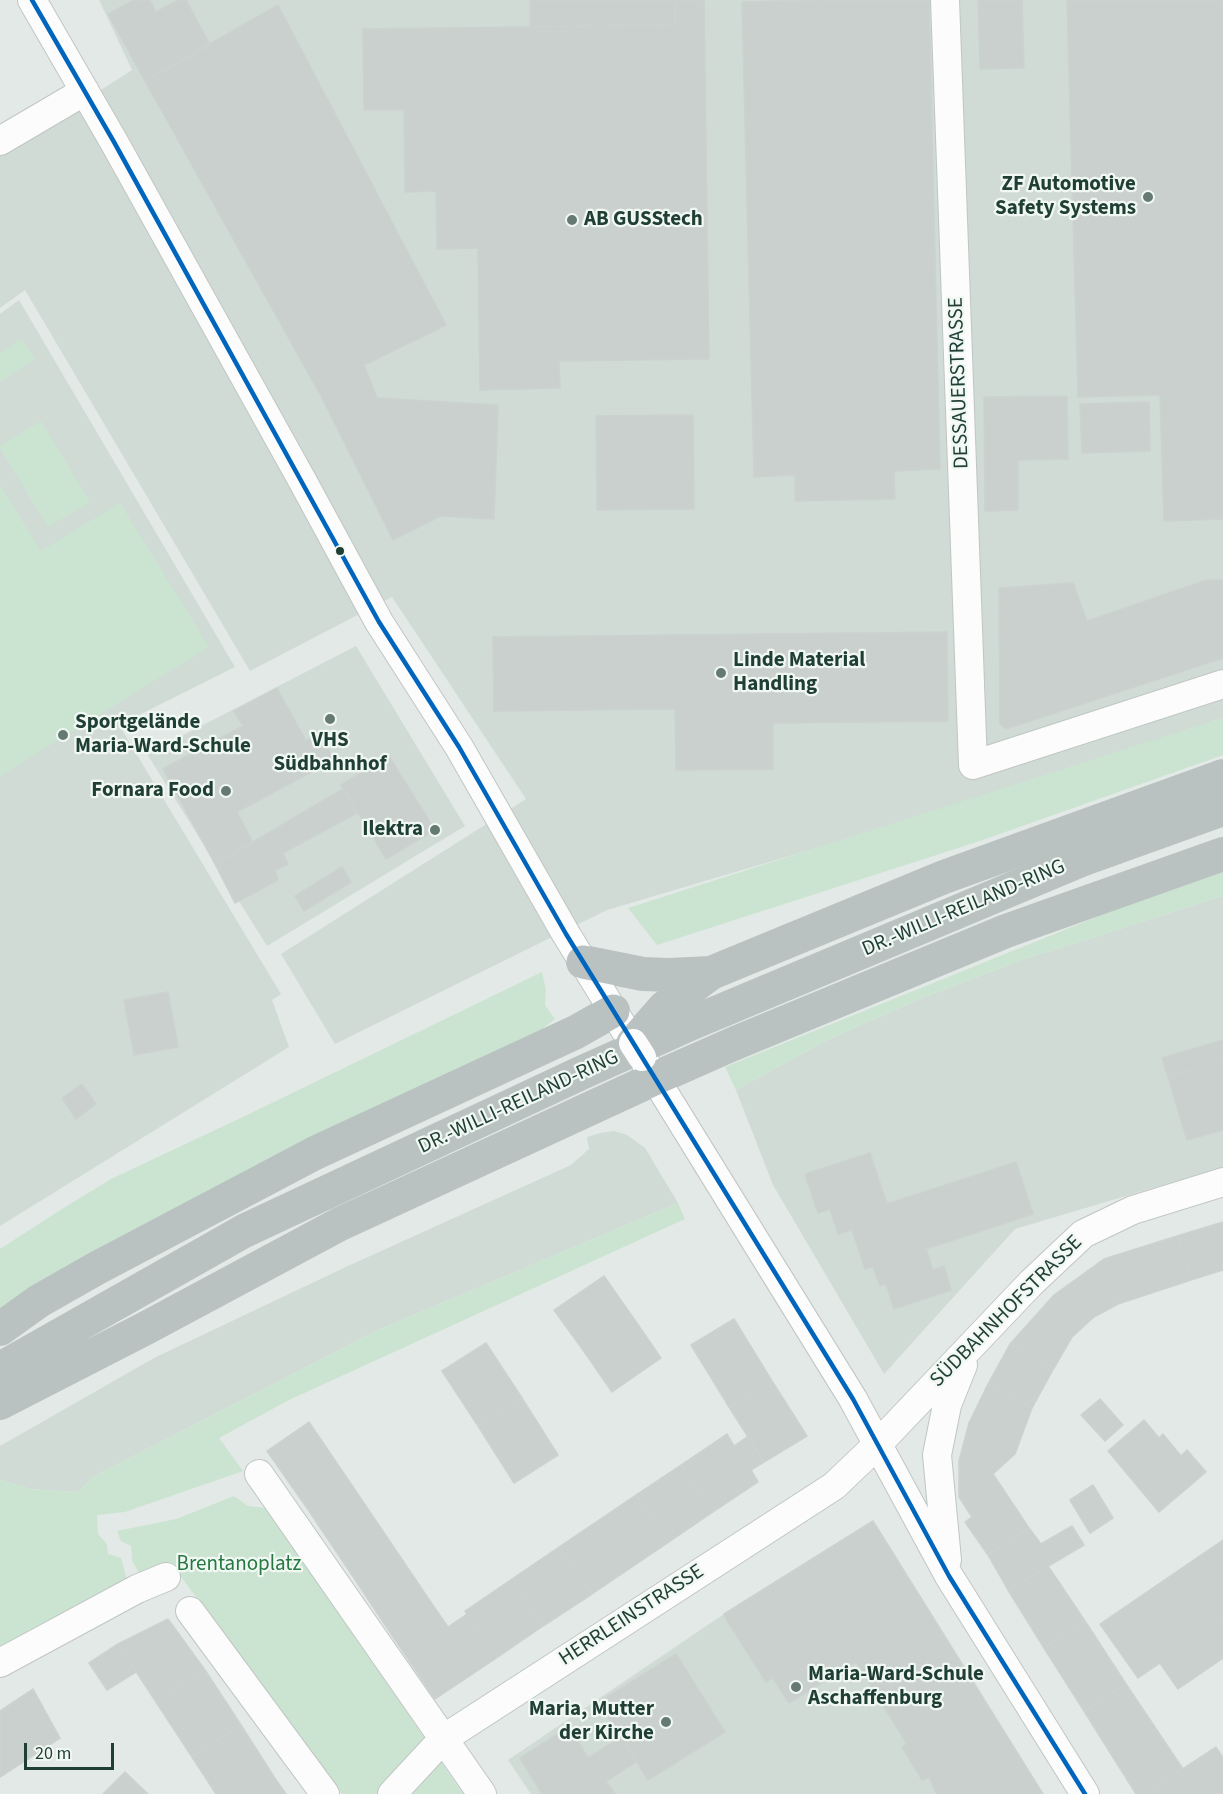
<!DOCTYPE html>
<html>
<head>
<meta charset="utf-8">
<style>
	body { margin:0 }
	#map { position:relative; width:1223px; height:1794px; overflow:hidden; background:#e3e9e6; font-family:"Source Sans 3",sans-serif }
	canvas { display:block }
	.scale { position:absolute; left:24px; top:1743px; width:90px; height:27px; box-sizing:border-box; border:3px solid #1f3e34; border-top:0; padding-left:8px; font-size:18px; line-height:21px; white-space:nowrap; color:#1f3e34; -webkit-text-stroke:4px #f1f8f4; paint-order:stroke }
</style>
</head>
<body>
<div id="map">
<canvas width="1223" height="1794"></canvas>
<div class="scale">20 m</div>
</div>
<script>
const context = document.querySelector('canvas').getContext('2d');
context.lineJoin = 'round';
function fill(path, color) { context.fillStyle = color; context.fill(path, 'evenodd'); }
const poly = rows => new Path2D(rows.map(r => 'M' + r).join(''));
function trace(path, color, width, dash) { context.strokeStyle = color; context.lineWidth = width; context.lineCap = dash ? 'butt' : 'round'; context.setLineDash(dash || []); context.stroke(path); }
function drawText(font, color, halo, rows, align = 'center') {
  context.font = font + ' "Source Sans 3",sans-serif'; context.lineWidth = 4.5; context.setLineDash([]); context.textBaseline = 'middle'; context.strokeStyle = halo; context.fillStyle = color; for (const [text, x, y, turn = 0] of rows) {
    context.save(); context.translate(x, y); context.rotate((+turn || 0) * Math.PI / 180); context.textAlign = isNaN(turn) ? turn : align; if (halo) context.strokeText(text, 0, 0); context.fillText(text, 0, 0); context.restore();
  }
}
const built = poly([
	[99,0,1223,0,1223,718,898,824,607,910,335,1044,281,954,526,799,392,597,250,671,25,290,0,308,0,155,132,70],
	[19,300,235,667,119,725,281,994,272,1000,289,1047,0,1226,0,314],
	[356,646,465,826,267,946,147,754],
	[1223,896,1223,1167,1015,1229,884,1374,773,1185,736,1090,827,1040,922,998,1022,960],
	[614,1131,627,1135,645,1148,678,1203,378,1330,93,1477,78,1492,31,1489,0,1480,0,1446,154,1358,348,1266,571,1165,589,1149,587,1137,600,1133],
	[873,1521,1041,1794,531,1794,508,1760,724,1614]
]);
const green = poly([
	[22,339,35,359,0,382,0,353],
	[41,421,90,502,48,527,0,448,0,446],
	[0,485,41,551,120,503,209,647,0,776],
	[1223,718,1223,755,980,841,657,945,628,908],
	[1223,866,1223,896,1022,960,922,998,827,1040,736,1090,725,1067],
	[542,972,546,990,545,1005,555,1019,542,1029,294,1148,0,1312,0,1249,62,1209,111,1179,247,1115],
	[678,1203,685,1219,289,1400,219,1438,243,1471,125,1512,97,1515,98,1534,107,1544,108,1554,121,1558,127,1580,0,1656,0,1480,31,1489,78,1492,93,1477,378,1330],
	[234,1496,248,1506,266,1508,463,1794,342,1794,170,1562,141,1576,132,1561,131,1546,121,1541,117,1531,176,1519]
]);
const building = poly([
	[134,0,150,0,156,12,178,0,186,0,210,45,145,81,108,14,134,0],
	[530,0,675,0,675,25,530,27,530,0],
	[675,0,704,0,709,359,559,361,560,388,480,390,478,248,437,249,436,191,405,192,404,110,364,110,363,29,675,25,675,0],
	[824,0,929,0,940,469,894,471,895,499,795,501,795,475,754,477,742,2,824,0],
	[978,0,1022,0,1024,68,980,69,978,0],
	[1067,0,1223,0,1223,519,1164,521,1160,395,1078,397,1067,0],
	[278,5,446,325,364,365,377,398,498,405,494,519,441,516,393,540,322,398,145,81,278,5],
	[1067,396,1068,459,1018,460,1018,510,985,511,984,397,1067,396],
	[1149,402,1150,451,1082,453,1080,404,1149,402],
	[693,415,694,509,597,510,596,416,693,415],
	[1207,580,1223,580,1223,658,1006,729,1000,724,999,588,1073,583,1087,621,1207,580],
	[947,632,948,721,773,723,773,769,676,770,675,709,494,711,493,637,947,632],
	[277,688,306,741,320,733,334,760,237,812,253,843,215,864,163,769,243,726,234,711,277,688],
	[389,756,435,830,386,859,341,785,389,756],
	[343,789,357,813,283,853,288,864,275,870,278,880,235,903,215,864,343,789],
	[342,867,351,882,304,911,295,896,342,867],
	[168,992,178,1047,134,1055,124,1000,168,992],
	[1223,1040,1223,1061,1168,1077,1162,1058,1223,1040],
	[1223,1061,1223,1130,1187,1140,1168,1077,1223,1061],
	[82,1084,96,1104,76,1119,62,1098,82,1084],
	[870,1153,887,1204,1016,1162,1033,1214,926,1249,933,1270,944,1266,951,1290,894,1309,886,1284,880,1286,873,1267,865,1269,852,1230,838,1234,830,1209,818,1213,805,1174,870,1153],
	[1223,1222,1223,1270,1191,1280,1177,1236,1223,1222],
	[1177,1236,1191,1280,1118,1304,1104,1259,1177,1236],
	[1104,1259,1118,1304,1094,1317,1072,1337,1054,1368,1010,1344,1054,1295,1104,1259],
	[604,1276,632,1316,583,1350,554,1310,604,1276],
	[632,1316,661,1358,612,1392,583,1350,632,1316],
	[734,1319,772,1381,729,1407,691,1345,734,1319],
	[486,1343,522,1398,478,1426,442,1371,486,1343],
	[1010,1344,1054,1368,1032,1408,988,1384,1010,1344],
	[772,1381,807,1436,764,1462,729,1407,772,1381],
	[988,1384,1032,1408,1015,1454,993,1474,959,1497,959,1461,969,1423,988,1384],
	[522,1398,558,1455,514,1483,478,1426,522,1398],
	[1100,1399,1123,1425,1105,1441,1081,1415,1100,1399],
	[1144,1420,1159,1438,1163,1434,1181,1456,1187,1450,1206,1472,1159,1512,1108,1451,1144,1420],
	[309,1422,349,1481,309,1511,267,1451,309,1422],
	[727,1434,734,1446,747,1437,764,1462,751,1470,758,1482,713,1512,681,1465,727,1434],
	[681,1465,713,1512,669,1542,636,1495,681,1465],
	[993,1474,1029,1528,988,1555,965,1522,972,1517,959,1497,993,1474],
	[349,1481,395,1549,354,1578,309,1511,349,1481],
	[1093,1485,1113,1518,1090,1533,1070,1500,1093,1485],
	[636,1495,669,1542,592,1594,559,1547,636,1495],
	[873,1521,1043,1794,937,1794,929,1777,922,1780,902,1747,907,1744,856,1662,789,1703,773,1678,766,1682,728,1622,724,1614,873,1521],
	[1072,1526,1084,1545,1008,1590,988,1555,1029,1528,1041,1544,1072,1526],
	[1223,1540,1223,1620,1138,1678,1100,1624,1223,1540],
	[559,1547,592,1594,543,1626,512,1579,559,1547],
	[395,1549,428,1598,387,1628,354,1578,395,1549],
	[1048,1566,1085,1621,1044,1648,1008,1590,1048,1566],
	[512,1579,543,1626,498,1657,465,1611,512,1579],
	[428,1598,448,1627,467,1614,498,1657,435,1699,387,1628,428,1598],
	[168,1619,205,1670,156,1702,118,1644,168,1619],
	[1223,1620,1223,1658,1178,1689,1160,1663,1223,1620],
	[1085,1621,1126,1684,1084,1711,1044,1648,1085,1621],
	[118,1644,136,1672,107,1690,89,1663,118,1644],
	[676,1654,725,1732,648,1780,599,1702,676,1654],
	[205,1670,241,1725,192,1757,156,1702,205,1670],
	[1126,1684,1183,1769,1145,1794,1136,1794,1084,1711,1126,1684],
	[33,1689,60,1738,0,1777,0,1711,33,1689],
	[241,1725,276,1780,254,1794,216,1794,192,1757,241,1725],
	[569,1727,588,1758,621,1737,636,1762,606,1781,615,1794,542,1794,520,1758,569,1727],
	[1216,1747,1223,1758,1223,1794,1145,1794,1216,1747],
	[125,1772,148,1794,103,1794,125,1772],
	[276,1780,286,1794,254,1794,276,1780]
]);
const minor = poly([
	[32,0,114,142,302,480,379,622,459,747,566,934,633,1043],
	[945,0,973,765,1223,684],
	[0,141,85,91],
	[643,1059,853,1399,949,1576,1085,1794],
	[259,1474,482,1794],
	[947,1560,937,1455,947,1405,963,1365],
	[190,1611,325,1794],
	[0,1663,137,1589,166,1577],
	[392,1794,443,1739,834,1486,877,1445,1031,1283,1083,1234,1133,1210,1223,1182]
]);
const highway = poly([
	[583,962,643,974,669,975,711,973],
	[633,1043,664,1008,711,973,944,877,1223,776],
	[0,1329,39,1301,97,1268,315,1153,576,1032,613,1011],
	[0,1369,244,1231,581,1073,692,1023,1081,860,1223,809],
	[0,1403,146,1328,340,1224,656,1078,733,1044,1006,931,1223,854]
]);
const minorBridge = poly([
	[633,1043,642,1057]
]);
const bus1 = poly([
	[32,0,114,142,379,622,459,747,566,934,853,1399,949,1576,1085,1794]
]);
const markers = [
	[1148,197,6,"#647a72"],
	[572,220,6,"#647a72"],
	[340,551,5,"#1f3e34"],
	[721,673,6,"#647a72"],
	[330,719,6,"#647a72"],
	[63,735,6,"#647a72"],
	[226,791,6,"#647a72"],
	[435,830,6,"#647a72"],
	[796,1687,6,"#647a72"],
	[666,1722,6,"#647a72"]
];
const poiNames = [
	["ZF Automotive",1136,185],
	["Safety Systems",1136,209],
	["AB GUSStech",584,220,"left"],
	["Linde Material",733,661,"left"],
	["Handling",733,685,"left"],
	["Sportgelände",75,723,"left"],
	["Maria-Ward-Schule",75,747,"left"],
	["VHS",330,741,"center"],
	["Südbahnhof",330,765,"center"],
	["Fornara Food",214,791],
	["Ilektra",423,830],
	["Maria-Ward-Schule",808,1675,"left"],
	["Aschaffenburg",808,1699,"left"],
	["Maria, Mutter",654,1710],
	["der Kirche",654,1734]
];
const streetNames = [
	["DESSAUERSTRASSE",960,383,-92],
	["DR.-WILLI-REILAND-RING",964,909,-23],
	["DR.-WILLI-REILAND-RING",519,1103,-25],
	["SÜDBAHNHOFSTRASSE",1007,1312,-45],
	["HERRLEINSTRASSE",632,1616,-33]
];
const parkNames = [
	["Brentanoplatz",239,1565]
];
fill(built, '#d0dbd6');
fill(green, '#cbe4d1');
fill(building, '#cad0cd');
trace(building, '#cbd2cf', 1.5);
trace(minor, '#c0c6c3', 30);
trace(highway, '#bbc5c2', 34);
trace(minor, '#fbfcfb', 28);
trace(highway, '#b9c2c0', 33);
trace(minorBridge, '#c0c6c3', 30, []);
trace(minorBridge, '#fbfcfb', 28);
trace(bus1, '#0065bd', 4.5);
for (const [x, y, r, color] of markers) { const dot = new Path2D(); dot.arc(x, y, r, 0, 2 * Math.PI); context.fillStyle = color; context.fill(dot); trace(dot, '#f1f8f4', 2); }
drawText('bold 21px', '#1f3e34', '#f1f8f4', poiNames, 'right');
drawText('21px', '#1f3e34', '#f1f8f4', streetNames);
drawText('21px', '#267840', '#f1f8f4', parkNames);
</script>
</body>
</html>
